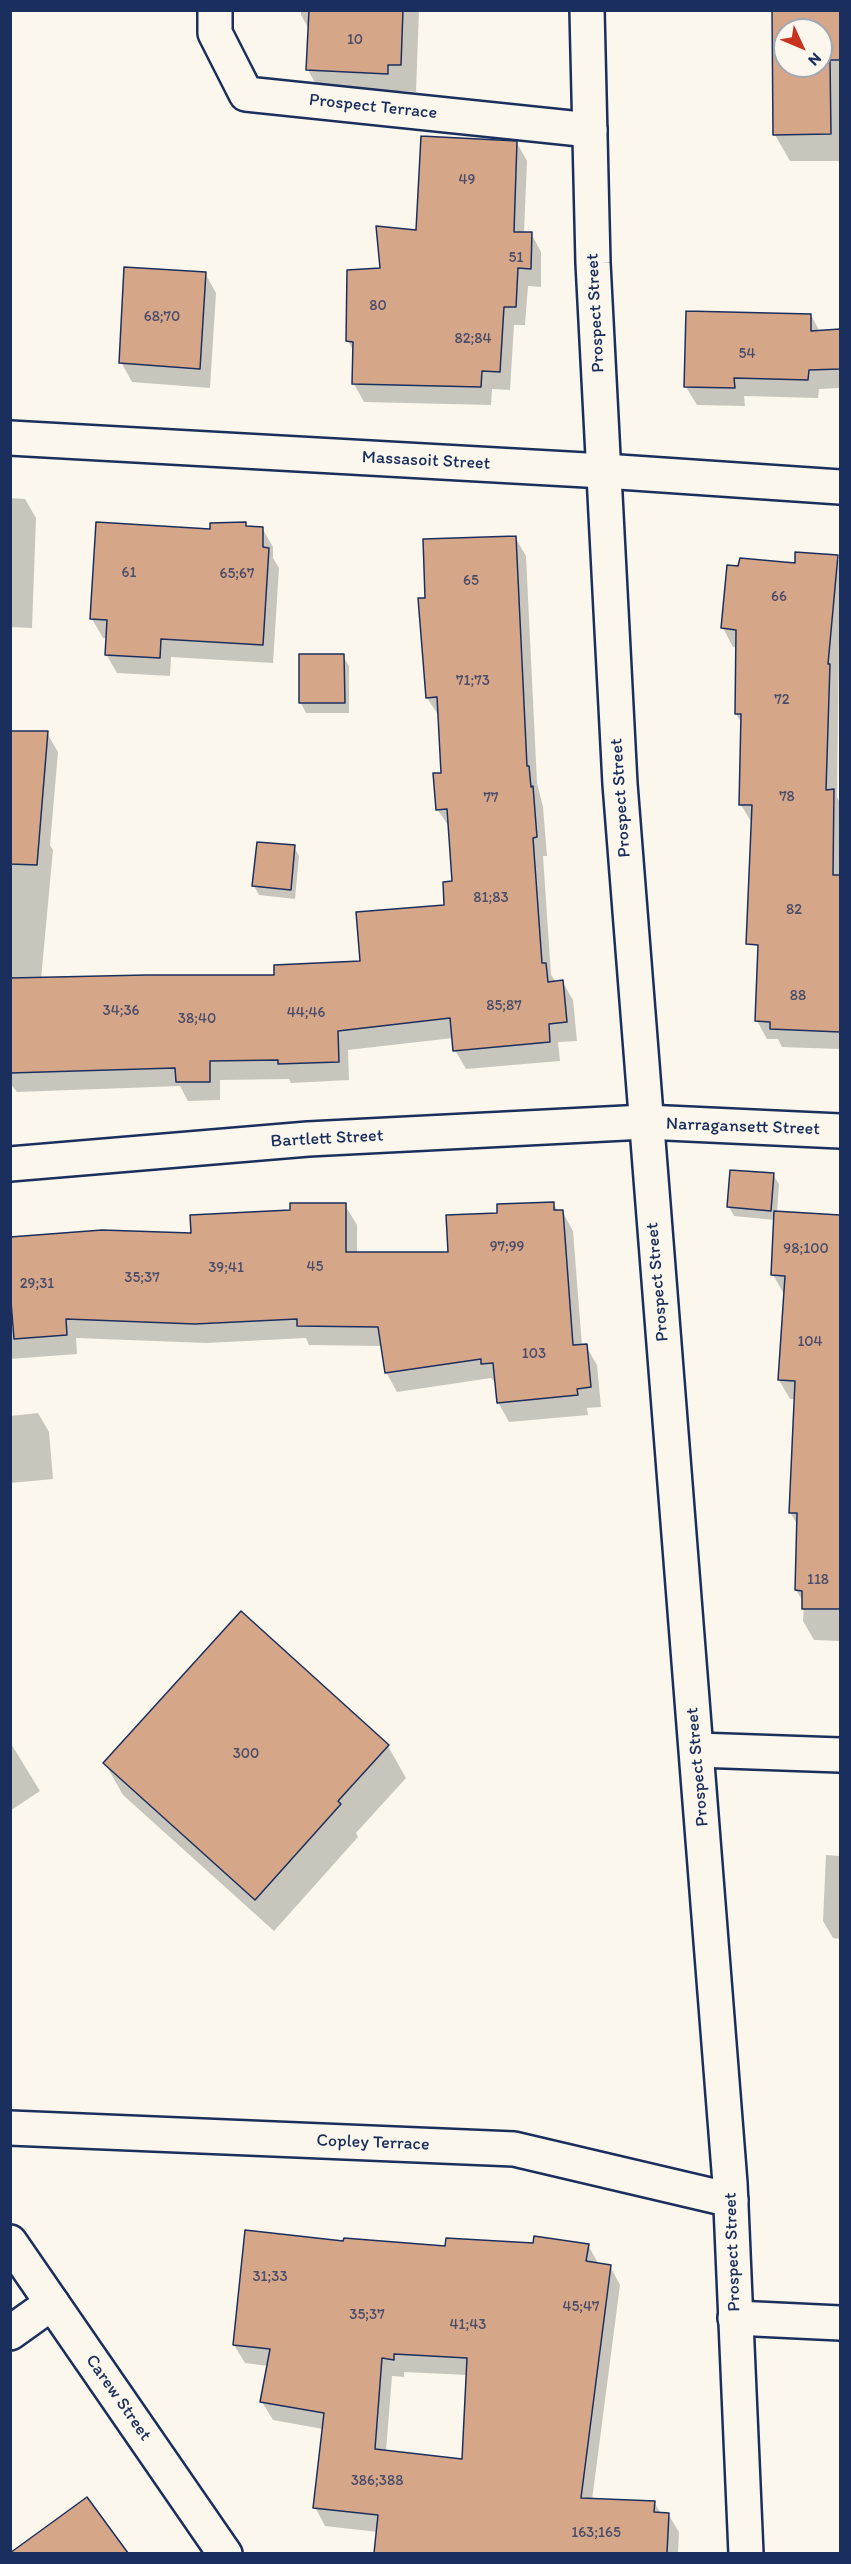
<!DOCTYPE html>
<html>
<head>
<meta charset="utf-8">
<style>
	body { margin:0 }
	#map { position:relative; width:851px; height:2564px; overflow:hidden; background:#fbf7ec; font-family:Itim,sans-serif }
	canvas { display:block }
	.frame { position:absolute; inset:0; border:12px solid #1b2f5e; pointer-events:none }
	.north { position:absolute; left:773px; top:18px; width:60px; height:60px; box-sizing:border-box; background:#fbf7ec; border:2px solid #a1a7b3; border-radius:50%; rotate:134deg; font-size:16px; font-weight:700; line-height:24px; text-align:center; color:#1b2f5e }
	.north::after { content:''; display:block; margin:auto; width:21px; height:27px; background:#c8321e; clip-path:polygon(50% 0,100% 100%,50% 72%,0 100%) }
</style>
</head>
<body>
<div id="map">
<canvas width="851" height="2564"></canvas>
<div class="frame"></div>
<div class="north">N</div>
</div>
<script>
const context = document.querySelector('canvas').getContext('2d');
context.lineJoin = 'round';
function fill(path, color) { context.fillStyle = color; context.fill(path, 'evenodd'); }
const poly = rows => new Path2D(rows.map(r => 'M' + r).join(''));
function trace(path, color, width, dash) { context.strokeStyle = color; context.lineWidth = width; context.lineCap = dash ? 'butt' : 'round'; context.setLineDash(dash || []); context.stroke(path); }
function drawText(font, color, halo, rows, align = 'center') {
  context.font = font + ' Itim,sans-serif'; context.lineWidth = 4.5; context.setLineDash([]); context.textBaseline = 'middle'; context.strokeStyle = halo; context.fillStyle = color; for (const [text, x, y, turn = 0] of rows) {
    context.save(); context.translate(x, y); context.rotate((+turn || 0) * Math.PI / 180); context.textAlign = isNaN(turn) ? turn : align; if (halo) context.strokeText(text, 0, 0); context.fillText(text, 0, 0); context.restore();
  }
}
const shadow = poly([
	[301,10,419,10,416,92,402,91,402,100,323,97,308,70,309,29,301,15],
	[774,10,840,10,840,161,790,161,775,135],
	[785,30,821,30,821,66,785,66],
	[517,143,527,161,524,233,531,233,541,252,541,287,528,286,525,325,514,325,510,390,492,389,491,405,364,402,354,384,354,352,348,341,381,269,418,231],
	[205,273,216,293,210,388,132,382,121,362],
	[811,315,820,332,840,331,840,388,819,389,818,398,744,396,745,406,697,405,686,387],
	[10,498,25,499,36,518,32,628,10,627],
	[245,524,247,527,262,528,273,547,273,558,279,568,273,663,171,657,170,676,117,673,106,654,107,638,103,638,92,619],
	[515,537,526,556,537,783,543,807,547,856,543,856,551,975,556,982,562,981,573,1000,577,1041,558,1042,560,1061,466,1069,455,1050,453,1038,348,1050,349,1080,291,1083,289,1079,220,1080,220,1100,188,1101,180,1086,17,1092,10,1083,10,733,47,733,58,752,50,845,53,850,41,979,276,976,362,963,446,907,454,883,450,828,437,809,443,774,439,716,427,698,427,599],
	[837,557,840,563,837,797,840,803,840,884,826,884,752,823,741,805,743,725,736,714,737,647,733,647,723,628,796,565],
	[300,656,343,656,349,666,349,713,306,713,301,703],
	[294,847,299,856,295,899,259,895,254,886],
	[760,954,840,963,840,1049,782,1047,778,1039,767,1039,757,1021],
	[773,1175,779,1184,777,1213,840,1216,840,1641,814,1640,803,1621,804,1603,796,1590,798,1526,790,1512,795,1399,790,1399,779,1380,784,1294,773,1275,775,1220,734,1216,729,1207],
	[553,1203,558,1211,562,1211,573,1231,582,1346,586,1346,597,1365,601,1407,587,1408,588,1415,509,1422,498,1402,496,1383,491,1378,397,1392,386,1372,382,1346,309,1345,306,1338,207,1343,76,1338,77,1354,10,1359,10,1238,192,1234,292,1212,345,1205,357,1225,357,1253,450,1253,499,1214],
	[38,1413,49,1432,53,1479,10,1483,10,1416],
	[10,1742,40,1791,10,1811],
	[388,1746,406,1778,356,1833,358,1837,274,1931,123,1795,105,1763],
	[826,1855,840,1856,840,1939,833,1938,823,1921],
	[345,2243,447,2248,588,2245,598,2263,610,2266,620,2285,592,2500,654,2502,661,2514,668,2514,679,2532,678,2554,376,2554,378,2532,325,2526,315,2507,323,2429,273,2420,262,2402,268,2366,245,2363,234,2345],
	[404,2372,468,2375,463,2461,386,2451,392,2376,404,2377],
	[87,2499,126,2554,12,2554]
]);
const building = poly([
	[309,10,403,10,401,65,388,65,388,74,306,70,309,10],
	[772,10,840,10,840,60,830,60,831,134,773,135,772,10],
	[785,30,821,30,821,66,785,66,785,30],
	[421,136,517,141,514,232,532,232,531,269,518,268,516,307,504,307,500,372,482,371,481,387,352,384,353,342,346,341,347,270,380,268,376,226,416,230,421,136],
	[124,267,206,272,200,369,119,363,124,267],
	[686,311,811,314,811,331,840,329,840,369,809,370,808,380,734,378,735,388,684,387,686,311],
	[96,522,210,529,210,523,246,522,246,526,263,527,263,547,269,548,263,645,161,639,160,658,105,655,107,620,90,619,96,522],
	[516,536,527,766,529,766,531,787,533,786,537,837,533,838,542,963,546,963,548,982,563,980,567,1022,549,1024,550,1042,453,1051,450,1018,338,1031,339,1062,278,1064,278,1060,210,1061,210,1082,176,1082,175,1068,10,1073,10,978,146,975,274,975,274,965,360,961,356,912,444,905,443,882,452,881,447,809,436,810,433,773,441,773,437,697,426,698,418,598,425,598,423,539,516,536],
	[795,552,838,555,828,664,830,664,826,790,834,789,833,875,840,875,840,1032,770,1029,770,1022,755,1021,758,945,746,944,752,805,739,805,741,714,735,714,736,630,721,628,727,565,738,566,740,558,795,563,795,552],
	[299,654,344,654,345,703,299,703,299,654],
	[10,731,48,731,37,865,10,864,10,731],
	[257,842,295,845,291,890,252,886,257,842],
	[730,1170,774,1173,771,1211,727,1207,730,1170],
	[554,1202,554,1210,563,1210,573,1345,587,1344,591,1387,577,1389,578,1395,497,1403,493,1363,481,1364,481,1359,385,1373,378,1327,297,1326,297,1319,195,1324,66,1319,67,1335,14,1339,10,1289,10,1237,102,1230,191,1233,190,1215,290,1210,290,1203,346,1203,346,1252,448,1252,446,1215,497,1213,497,1204,554,1202],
	[774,1211,840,1215,840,1609,802,1609,802,1591,795,1590,797,1513,789,1513,795,1381,778,1380,785,1276,771,1275,774,1211],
	[241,1611,389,1745,338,1801,341,1804,255,1900,103,1763,241,1611],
	[245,2230,343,2241,344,2238,445,2246,446,2238,533,2243,534,2236,589,2244,586,2261,611,2265,581,2498,655,2501,654,2512,669,2513,667,2553,374,2553,378,2515,313,2508,324,2413,260,2402,270,2349,233,2345,245,2230],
	[394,2354,467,2358,462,2459,375,2449,382,2358,394,2360,394,2354],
	[87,2497,128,2553,10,2553,87,2497]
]);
const minor = poly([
	[215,10,215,33,246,94,590,130],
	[10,438,604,471,840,487],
	[10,1164,308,1139,645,1122,840,1131],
	[697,1750,840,1755],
	[10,2128,514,2149,731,2200],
	[735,2318,840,2323],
	[10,2333,52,2303]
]);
const secondary = poly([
	[587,10,593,263,620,784,730,2183,746,2554]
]);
const primary = poly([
	[10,2242,225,2554]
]);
const numberNames = [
	["10",355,40],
	["49",467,180],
	["51",516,258],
	["80",378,306],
	["68;70",162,317],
	["82;84",473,339],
	["54",747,354],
	["61",129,573],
	["65;67",237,574],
	["65",471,581],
	["66",779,597],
	["71;73",473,681],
	["72",782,700],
	["78",787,797],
	["77",491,798],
	["81;83",491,898],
	["82",794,910],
	["88",798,996],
	["85;87",504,1006],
	["34;36",121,1011],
	["44;46",306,1013],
	["38;40",197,1019],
	["97;99",507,1247],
	["98;100",806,1249],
	["45",315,1267],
	["39;41",226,1268],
	["35;37",142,1278],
	["29;31",37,1284],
	["104",810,1342],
	["103",534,1354],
	["118",818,1580],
	["300",246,1754],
	["31;33",270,2277],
	["45;47",581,2307],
	["35;37",367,2315],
	["41;43",468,2325],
	["386;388",377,2481],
	["163;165",596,2533]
];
const streetNames = [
	["Prospect Terrace",373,107,6],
	["Prospect Street",596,313,-93],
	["Massasoit Street",426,461,3],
	["Prospect Street",621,798,-94],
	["Narragansett Street",743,1127,2],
	["Bartlett Street",327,1139,-3],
	["Prospect Street",658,1282,-95],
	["Prospect Street",698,1767,-95],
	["Copley Terrace",373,2143,2],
	["Prospect Street",733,2252,-92],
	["Carew Street",118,2398,55]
];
fill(shadow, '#0003');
fill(building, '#d6a689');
trace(building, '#1b2f5e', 1.5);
trace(minor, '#1b2f5e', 38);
trace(secondary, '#1b2f5e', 38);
trace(primary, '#1b2f5e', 38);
trace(minor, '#fbf7ec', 33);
trace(secondary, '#fbf7ec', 33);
trace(primary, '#fbf7ec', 33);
drawText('15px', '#4a4d69', null, numberNames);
drawText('18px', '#1b2f5e', '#fbf7ec', streetNames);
</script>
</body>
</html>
